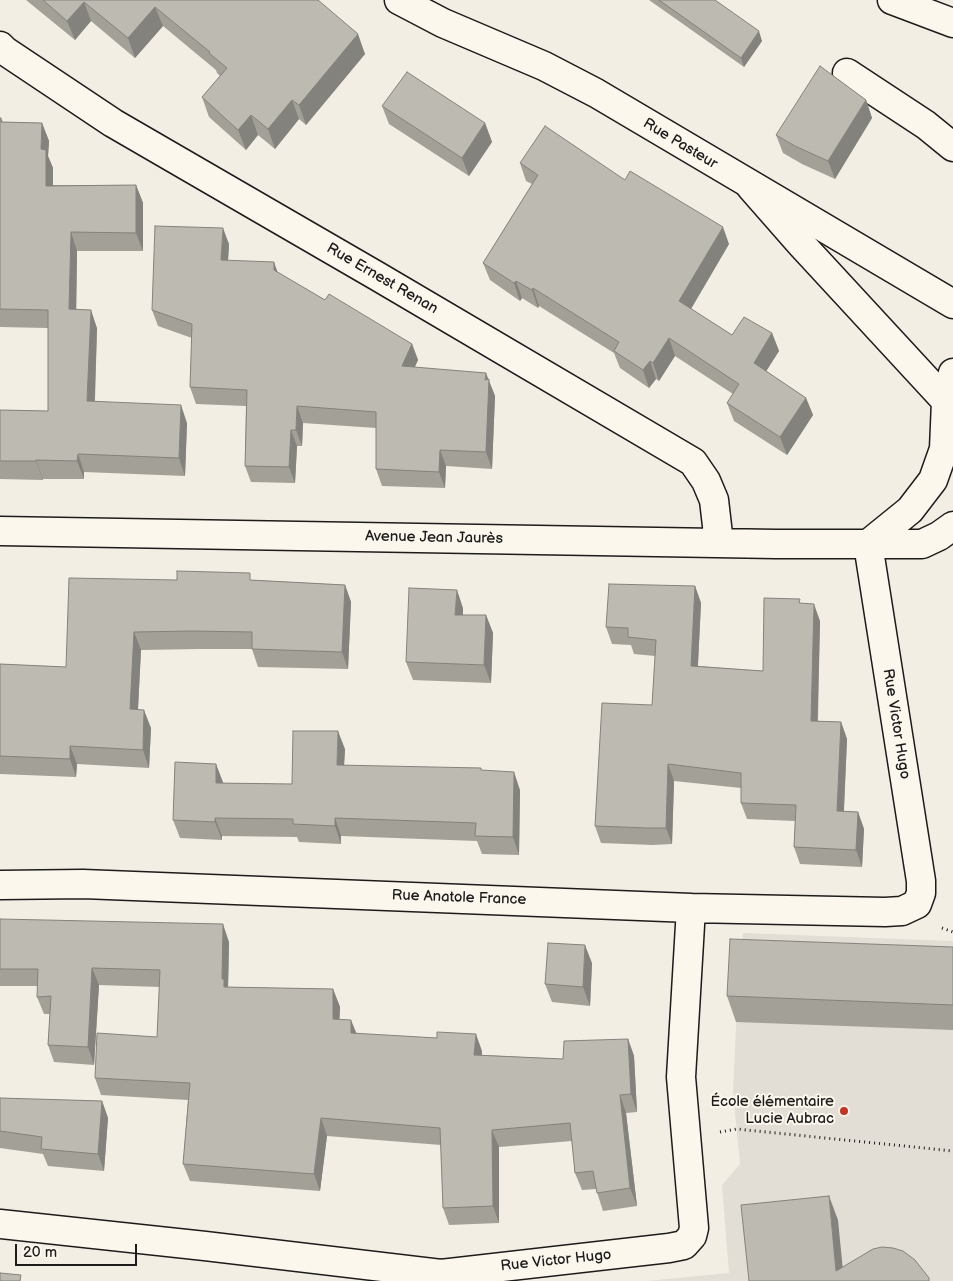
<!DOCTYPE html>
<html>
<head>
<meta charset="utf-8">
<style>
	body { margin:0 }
	#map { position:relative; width:953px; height:1281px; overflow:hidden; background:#f2eee4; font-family:"Balsamiq Sans",sans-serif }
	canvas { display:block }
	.scale { position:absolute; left:15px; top:1244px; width:122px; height:22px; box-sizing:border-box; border:2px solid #1c1c1c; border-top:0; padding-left:6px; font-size:15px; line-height:18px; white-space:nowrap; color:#1c1c1c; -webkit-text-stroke:4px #fbf7ec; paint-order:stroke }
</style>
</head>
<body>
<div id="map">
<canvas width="953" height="1281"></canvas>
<div class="scale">20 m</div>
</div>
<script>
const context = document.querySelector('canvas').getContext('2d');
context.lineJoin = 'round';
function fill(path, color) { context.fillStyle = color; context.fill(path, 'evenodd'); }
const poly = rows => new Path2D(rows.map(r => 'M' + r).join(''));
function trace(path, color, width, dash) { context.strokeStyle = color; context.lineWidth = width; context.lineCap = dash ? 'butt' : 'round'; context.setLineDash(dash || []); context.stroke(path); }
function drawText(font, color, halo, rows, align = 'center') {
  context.font = font + ' "Balsamiq Sans",sans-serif'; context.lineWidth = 4; context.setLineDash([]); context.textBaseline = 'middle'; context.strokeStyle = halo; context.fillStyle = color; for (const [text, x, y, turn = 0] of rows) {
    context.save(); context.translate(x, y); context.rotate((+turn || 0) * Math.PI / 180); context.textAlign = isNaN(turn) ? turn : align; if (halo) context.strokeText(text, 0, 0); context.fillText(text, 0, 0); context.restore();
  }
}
const built = poly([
	[743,933,953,941,953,1281,647,1281,729,1273,722,1185,740,1164,733,1092,739,965]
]);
const path = poly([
	[942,928,953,932],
	[720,1132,737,1129,953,1151]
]);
const street = poly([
	[0,46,5,51,113,123,377,276,693,462,706,481,714,500,719,543],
	[847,73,926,125,953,147],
	[751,187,801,244,946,401],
	[0,531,776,544,922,544,939,536,953,526],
	[868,544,910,510,933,480,944,449,946,401,953,373],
	[0,885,83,884,691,908,885,912,902,911,917,904,921,893,921,881,868,544],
	[0,1224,205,1246,441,1274,669,1248,684,1245,692,1236,694,1228,681,1077,691,908]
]);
const secondary = poly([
	[399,0,443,23,544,66,596,93,953,304]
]);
const highway = poly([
	[892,0,953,23]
]);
const wall = poly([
	[26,0,318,0,365,54,306,125,299,119,275,149,258,135,246,150,209,117,202,97,220,76,217,73,216,70,163,26,135,58,91,21,75,40],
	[649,0,715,0,762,41,744,67],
	[866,100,872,118,835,179,802,164,783,153,776,135],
	[382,106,485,123,492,142,469,176,389,124],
	[0,118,1,118,3,122,42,123,49,141,48,156,53,168,53,185,136,185,143,203,143,251,77,251,76,309,97,328,95,401,187,423,185,476,84,472,84,479,43,479,43,480,0,479,0,410,48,411,48,328,0,327],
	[520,163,625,180,729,244,691,309,732,335,772,333,779,351,766,371,806,398,813,415,787,455,734,421,727,403,733,394,675,356,659,381,656,379,649,388,620,368,614,353,539,306,538,308,522,298,520,301,490,280,483,263,532,184,526,181],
	[229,244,228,261,277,272,325,300,412,344,418,360,414,367,488,379,495,396,492,469,446,466,445,488,382,486,376,469,376,428,303,423,302,446,297,446,295,483,251,482,245,466,246,406,196,404,190,387,192,338,158,326,152,310],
	[177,580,253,580,345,585,351,602,348,669,258,667,252,649,199,649,141,650,138,710,151,728,149,768,77,764,76,777,0,774,0,664,66,667],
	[695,586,701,603,698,666,763,671,801,603,820,621,818,721,841,722,847,739,844,811,858,812,864,829,862,867,800,864,794,847,795,821,747,819,741,803,741,788,674,781,672,844,653,845,601,843,595,826,652,705,655,656,634,654,631,645,612,644,606,627],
	[463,608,463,615,486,615,493,633,491,683,413,680,406,662],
	[345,749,344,765,481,770,520,790,519,855,482,854,477,841,341,836,341,844,299,842,297,837,222,836,222,840,180,838,173,820,223,782,223,783,292,784],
	[0,919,229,942,228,987,333,989,340,1007,339,1019,356,1033,482,1051,482,1055,563,1059,628,1039,634,1056,637,1112,626,1113,637,1206,603,1211,596,1189,582,1190,575,1173,572,1141,499,1147,499,1223,449,1225,443,1208,441,1145,327,1136,320,1191,190,1181,183,1164,188,1100,101,1095,95,1078,157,1037,160,987,99,985,94,1065,54,1062,48,1045,50,1014,44,1014,37,997,38,986,0,986],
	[953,947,953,1030,736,1022,727,996],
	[592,963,590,1006,552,1002,545,984],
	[0,1098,102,1101,108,1118,104,1171,48,1166,43,1154,0,1148]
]);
const shadedWall = poly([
	[84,2,91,21,75,40,67,21],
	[155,7,163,26,135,58,128,38],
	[759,31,762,41,744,67,741,58],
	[358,34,365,54,306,125,299,105],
	[292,100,299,119,275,149,268,129],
	[866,100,872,118,835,179,828,161],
	[251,115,258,135,246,150,238,130],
	[42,123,49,141,48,156,53,168,53,204,46,186,41,149],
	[485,123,492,142,469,176,462,158],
	[136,185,143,203,143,251,136,233],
	[723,227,729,244,685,319,679,301],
	[223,228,229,244,227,277,221,260],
	[71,232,77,251,76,327,69,309],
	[274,262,280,279,274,270],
	[516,281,522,298,520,301,514,283],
	[533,288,539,306,538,308,532,290],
	[91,310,97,328,94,419,87,401],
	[772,333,779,351,760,381,754,363],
	[669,338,675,356,659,381,653,363],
	[412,344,418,360,408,383,402,366],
	[650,361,656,379,649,388,643,370],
	[486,373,495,396,492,469,486,452],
	[806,398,813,415,787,455,780,437],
	[181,405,187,423,185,476,179,458],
	[297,406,303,423,302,446,296,430],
	[291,430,297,446,295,483,289,467],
	[440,450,446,466,445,488,439,472],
	[78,454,84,472,84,479,77,461],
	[36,460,43,479,43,480,36,461],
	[345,585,351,602,348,669,342,652],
	[695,586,701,603,697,682,691,666],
	[457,590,463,608,462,633,455,615],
	[814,604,820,621,817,737,811,721],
	[486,615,493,633,491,683,484,665],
	[134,632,141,650,137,727,130,709],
	[144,710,151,728,149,768,143,750],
	[841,722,847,739,843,827,837,811],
	[338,731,345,749,343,783,337,765],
	[70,746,77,764,76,777,70,759],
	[216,764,223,782,222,801,216,783],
	[668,764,674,781,672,844,666,828],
	[514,772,520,790,519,855,513,837],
	[858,812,864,829,862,867,856,850],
	[215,818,222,836,222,840,215,822],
	[335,818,341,836,341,844,335,826],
	[223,924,229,942,228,989,230,1004,222,979],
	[585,945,592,963,590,1006,583,987],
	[92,968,99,985,94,1065,88,1047],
	[333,989,340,1007,339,1036,333,1019],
	[351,1020,358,1037,351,1033],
	[476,1034,482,1051,481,1072,474,1055],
	[628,1039,634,1056,637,1112,631,1094],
	[620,1095,626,1113,637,1206,630,1188],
	[102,1101,108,1118,104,1171,98,1154],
	[321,1118,327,1136,320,1191,314,1174],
	[492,1130,499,1147,499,1223,493,1206],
	[829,1196,838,1220,844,1281,836,1271]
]);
const building = poly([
	[43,0,318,0,358,34,299,105,292,100,268,129,251,115,238,130,202,97,227,68,209,53,210,52,155,7,128,38,84,2,67,21,43,0],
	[659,0,715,0,759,31,741,58,659,0],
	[820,66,866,100,828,161,795,146,776,135,820,66],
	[407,72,485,123,462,158,382,106,407,72],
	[0,118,1,118,1,122,42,123,41,149,46,150,46,186,136,185,136,233,71,232,69,309,91,310,87,401,181,405,179,458,78,454,77,461,36,460,36,461,0,461,0,410,48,411,48,310,0,309,0,118],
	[545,126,625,180,630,171,723,227,679,301,732,335,744,317,772,333,754,363,806,398,780,437,727,403,739,384,669,338,653,363,650,361,643,370,614,351,619,342,533,288,532,290,516,281,514,283,483,263,538,175,520,163,545,126],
	[155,226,223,228,221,260,274,262,274,270,325,300,329,294,412,344,402,366,486,373,485,380,489,379,486,452,440,450,439,472,376,469,376,412,297,406,296,430,291,430,289,467,245,466,247,390,190,387,192,324,152,310,155,226],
	[177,571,250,573,250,580,345,585,342,652,252,649,252,632,192,631,134,632,130,709,144,710,143,750,70,746,70,759,0,756,0,664,66,667,69,578,177,580,177,571],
	[609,584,695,586,691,666,763,671,764,598,800,599,799,603,814,604,811,721,841,722,837,811,858,812,856,850,794,847,796,805,741,803,741,773,668,764,666,828,647,828,595,826,602,703,652,705,656,640,628,637,628,628,606,627,609,584],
	[409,588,457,590,455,615,486,615,484,665,406,662,409,588],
	[293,731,338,731,337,765,481,768,481,770,514,772,513,837,475,836,476,823,335,818,335,826,293,824,293,819,215,818,215,822,173,820,175,762,216,764,216,783,292,784,293,731],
	[0,919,223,924,222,979,224,979,224,987,333,989,333,1019,351,1020,351,1033,437,1038,437,1032,476,1034,474,1055,563,1059,564,1041,628,1039,631,1094,620,1095,630,1188,597,1193,593,1171,575,1173,570,1123,492,1130,493,1206,443,1208,440,1128,321,1118,314,1174,183,1164,190,1083,95,1078,97,1033,157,1037,160,970,92,968,88,1047,48,1045,51,996,37,997,38,969,0,969,0,919],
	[730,939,953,947,953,1005,727,996,730,939],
	[548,943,585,945,583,987,545,984,548,943],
	[0,1098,102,1101,98,1154,41,1149,42,1137,0,1131,0,1098],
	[829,1196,836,1271,873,1249,882,1247,893,1248,903,1251,915,1260,929,1278,929,1281,749,1281,741,1205,829,1196],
	[0,1273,21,1275,20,1281,0,1281,0,1273]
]);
const markers = [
	[844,1111,5,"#c8321e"]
];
const streetNames = [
	["Rue Pasteur",680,144,31],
	["Rue Ernest Renan",382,279,30],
	["Avenue Jean Jaurès",434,538,1],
	["Rue Victor Hugo",896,724,81],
	["Rue Anatole France",459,898,2],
	["Rue Victor Hugo",556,1261,-6]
];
const poiNames = [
	["École élémentaire",834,1102],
	["Lucie Aubrac",834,1119]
];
fill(built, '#e2ded5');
trace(street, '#1c1c1c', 31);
trace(secondary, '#1c1c1c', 31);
trace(highway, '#1c1c1c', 31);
trace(path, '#1c1c1c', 3, [1, 4]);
trace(street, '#fbf7ec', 28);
trace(secondary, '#fbf7ec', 28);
trace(highway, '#fbf7ec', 28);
fill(wall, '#a3a098');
fill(shadedWall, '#84827c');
fill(building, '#bdbab1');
trace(building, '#84827c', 1);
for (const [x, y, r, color] of markers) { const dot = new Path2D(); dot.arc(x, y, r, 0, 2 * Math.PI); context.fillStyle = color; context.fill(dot); trace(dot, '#fbf7ec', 2); }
drawText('15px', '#1c1c1c', '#fbf7ec', streetNames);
drawText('15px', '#1c1c1c', '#fbf7ec', poiNames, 'right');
</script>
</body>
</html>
